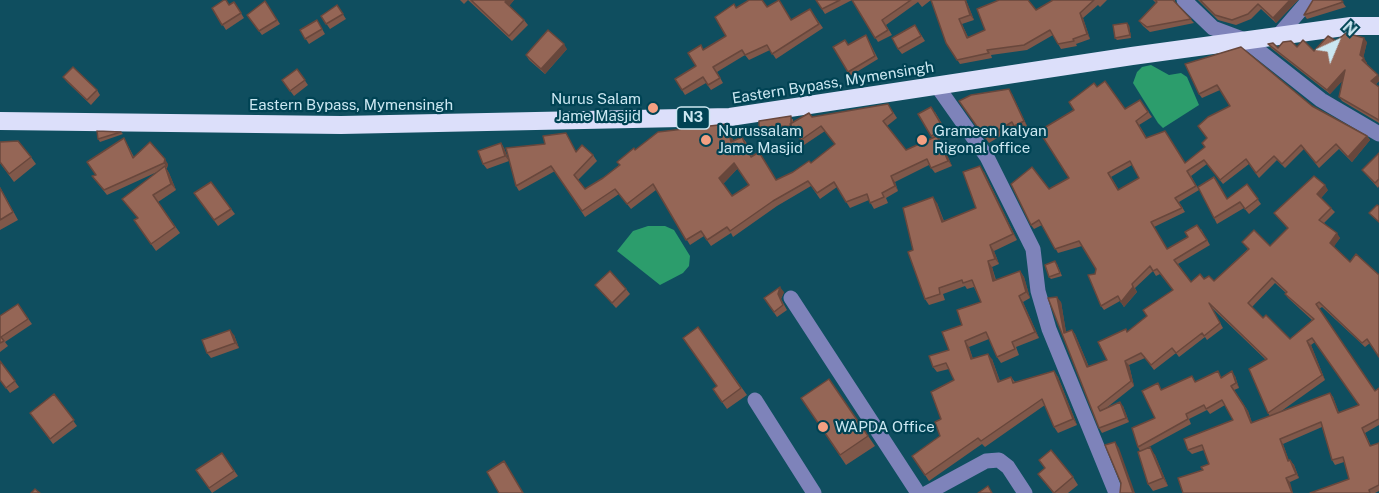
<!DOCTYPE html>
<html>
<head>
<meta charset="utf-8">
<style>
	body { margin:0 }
	#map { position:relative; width:1379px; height:493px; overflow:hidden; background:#0f4e5f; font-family:"Public Sans",sans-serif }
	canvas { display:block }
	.north { position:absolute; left:1307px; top:12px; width:60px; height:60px; -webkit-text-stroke:4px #004354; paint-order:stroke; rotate:44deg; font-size:16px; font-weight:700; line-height:24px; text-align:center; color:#cbe7f1 }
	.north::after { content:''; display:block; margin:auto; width:21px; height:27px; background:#cbe7f1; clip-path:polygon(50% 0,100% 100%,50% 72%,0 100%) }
</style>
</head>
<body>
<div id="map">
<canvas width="1379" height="493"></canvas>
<div class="north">N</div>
</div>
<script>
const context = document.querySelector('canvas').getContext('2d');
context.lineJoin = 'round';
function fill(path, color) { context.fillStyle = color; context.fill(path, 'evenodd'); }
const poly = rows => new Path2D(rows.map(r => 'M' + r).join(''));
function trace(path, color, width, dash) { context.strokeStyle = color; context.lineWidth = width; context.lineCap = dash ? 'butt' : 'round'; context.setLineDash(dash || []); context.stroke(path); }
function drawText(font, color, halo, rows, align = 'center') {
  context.font = font + ' "Public Sans",sans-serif'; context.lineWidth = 4.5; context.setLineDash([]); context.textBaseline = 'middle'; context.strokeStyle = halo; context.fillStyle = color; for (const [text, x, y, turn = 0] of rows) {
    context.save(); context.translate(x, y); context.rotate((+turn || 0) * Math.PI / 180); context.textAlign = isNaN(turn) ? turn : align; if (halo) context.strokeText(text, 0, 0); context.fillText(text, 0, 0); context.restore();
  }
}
const water = poly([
	[1151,65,1169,75,1181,73,1187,77,1199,105,1163,128,1158,123,1133,83,1137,72,1142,67],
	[648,226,665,226,674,230,690,256,689,266,683,273,660,285,617,251,633,231]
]);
const minor = poly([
	[1184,0,1213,28,1245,40,1321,100,1379,134],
	[1278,36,1309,0],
	[937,86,987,157,1033,249,1038,291,1049,329,1116,493],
	[791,298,918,493],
	[755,400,814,493],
	[927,493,986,461,999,460,1008,467,1025,493]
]);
const highway = poly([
	[0,121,341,125,730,117,1132,56,1351,26,1379,26]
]);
const wall = poly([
	[460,0,468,0,464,4],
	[468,0,514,0,509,6,524,20,528,25,512,41],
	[816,0,931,0,922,7,918,2,886,25,892,35,878,42,852,0,825,14],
	[966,0,974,20,962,24,968,37,1036,10,1053,0,1107,0,1100,7,1098,5,1083,18,1090,39,1076,44,1077,46,1061,49,1053,35,1027,50,991,55,992,58,960,64,946,43],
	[1153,0,1175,0,1175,2,1194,23,1150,32,1143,26,1139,21,1156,3],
	[1198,0,1298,0,1276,23,1261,9,1251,19,1236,25,1218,20],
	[1341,0,1346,7,1307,19,1304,15],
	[265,1,280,24,262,35,247,15],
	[234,2,244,18,226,30,212,8,229,5],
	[337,5,346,19,330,29,321,16],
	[782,5,791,20,810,9,823,28,776,59,770,50,749,60,745,55,717,72,723,83,711,90,706,83,685,95,675,79,696,66,703,50,726,36,737,7,767,7],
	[317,20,325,34,309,44,300,30],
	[915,25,925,41,902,54,898,49],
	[1129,25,1131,38,1117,40,1115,38],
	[866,35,878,59,850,76,833,47,848,45],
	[1336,41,1367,42,1363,58,1367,63,1366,64,1379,81,1375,85,1379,87,1379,123,1342,101,1339,97,1343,80,1330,94,1271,48,1268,44,1278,48,1297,47,1314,51],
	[567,49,545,74,529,60,526,55],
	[1185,64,1312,106,1367,136,1370,140,1352,162,1339,149,1319,168,1304,149,1285,168,1277,160,1259,178,1249,164,1223,184,1207,164,1191,176,1199,190,1179,202,1185,212,1154,227,1167,249,1201,229,1210,245,1178,264,1191,282,1204,279,1214,281,1248,249,1242,242,1270,246,1288,229,1274,213,1328,190,1321,198,1335,212,1324,223,1340,238,1333,247,1370,343,1365,347,1322,307,1319,309,1375,391,1379,388,1379,425,1365,433,1371,446,1379,443,1379,491,1375,493,1310,493,1349,479,1344,462,1335,465,1332,460,1322,427,1283,444,1289,461,1290,460,1294,465,1299,478,1290,482,1203,470,1209,464,1204,450,1192,454,1188,450,1233,420,1225,405,1210,414,1207,410,1189,419,1191,424,1147,448,1155,455,1168,486,1153,491,1148,484,1140,451,1138,447,1155,418,1162,390,1196,382,1222,377,1235,376,1239,388,1234,390,1248,411,1252,423,1270,416,1268,413,1266,360,1212,308,1223,328,1207,340,1205,337,1179,357,1176,353,1154,370,1145,358,1129,365,1134,386,1105,409,1123,406,1129,422,1102,433,1099,428,1048,298,1061,302,1066,332,1072,330,1075,334,1089,367,1107,360,1128,332,1147,316,1173,290,1160,274,1156,276,1153,271,1135,288,1137,292,1124,307,1120,301,1104,310,1101,306,1095,274,1096,269,1082,246,1058,253,1042,225,1034,229,1031,225,1049,189,1069,178,1074,110,1097,87,1125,109,1140,100,1152,117,1139,125,1147,138,1185,163,1205,147,1207,138,1230,106,1220,90,1202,98,1199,94],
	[1132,165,1139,178,1119,190,1111,177],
	[1275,283,1286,293,1285,294,1288,298,1312,320,1290,339,1263,318,1252,307],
	[1315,342,1359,405,1339,413,1333,397,1330,393,1280,412,1325,380,1311,345],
	[297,69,308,85,294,96,282,80],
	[63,77,97,90,100,95,91,105,67,82],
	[1012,94,1027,126,1017,131,1015,127,989,143,959,101],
	[888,104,897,118,887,126,906,150,932,138,918,114,935,112,948,134,939,139,952,166,935,173,929,165,895,182,898,191,886,198,888,203,874,209,869,200,850,208,837,187,820,199,811,186,777,206,733,237,731,233,711,246,704,236,690,245,656,190,631,209,619,194,585,217,555,171,519,191,516,186,545,144,569,139,576,152,593,155,597,161,578,180,585,189,603,178,619,165,730,129,733,141,742,137,746,142,752,156,759,152,776,180,793,172,811,163,835,144,825,131,804,145,793,128,761,130,759,127,793,119,793,123,812,117],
	[738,168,749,185,732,196,723,184],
	[121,132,123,134,100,142,98,139],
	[124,138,134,157,168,164,167,168,166,168,169,173,176,190,158,202,180,233,156,251,134,220,138,218,122,199,157,172,107,195,92,176,96,175],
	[0,142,31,157,36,164,14,182,0,163],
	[501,143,504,148,509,161,487,169,483,164],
	[1379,153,1379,186,1378,188,1362,170],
	[984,172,1017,240,994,251,999,264,992,267,996,280,1020,271,1024,277,1030,298,1023,302,1039,338,1016,347,1019,355,1001,363,997,357,989,339,969,347,973,359,992,359,1000,381,1011,377,1015,382,1054,371,1058,377,1077,425,1058,433,1054,427,1045,405,985,447,982,444,929,481,912,456,940,436,941,419,954,380,949,369,937,372,933,367,949,350,962,325,981,302,974,287,967,289,965,286,943,294,945,300,929,305,925,299,913,250,937,203,944,221,976,208],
	[211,182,235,214,218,226,194,193],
	[1247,184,1261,204,1249,214,1244,208,1217,224,1214,218,1228,199],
	[0,187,18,220,0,230],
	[1057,264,1062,276,1051,279,1049,277],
	[595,285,626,289,630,294,616,308],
	[784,292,781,299,787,310,777,317,764,298],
	[18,304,32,324,5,342,8,346,0,352,0,316],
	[698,327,747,395,727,409,713,389,717,386],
	[234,335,239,348,211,358,207,353],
	[0,361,19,387,10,393,0,380],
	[829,379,875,446,846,465,801,398],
	[54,394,77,426,53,444,30,413],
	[222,453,238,476,212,493,196,470],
	[1039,460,1073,477,1078,485,1068,493,1053,493,1038,474,1045,468]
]);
const shadedWall = poly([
	[507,0,514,0,509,6,505,2],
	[965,0,966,0,974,20,970,15],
	[1290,0,1298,0,1276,23,1273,18],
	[1080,13,1083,18,1090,39,1087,34],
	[959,19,962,24,970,42,967,38],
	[1127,23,1129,25,1131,38,1130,35],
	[1364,38,1367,42,1363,59,1364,58,1367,63,1365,65,1360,55],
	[564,44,567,49,545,74,541,69],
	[1345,70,1348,75,1330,94,1327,90],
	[1378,75,1379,77,1379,81,1374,86,1371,81],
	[1009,89,1012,94,1027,126,1024,121],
	[727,124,730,129,735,147,731,142],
	[937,136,941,141,952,166,948,161],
	[1367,136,1370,140,1352,162,1348,157],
	[501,143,504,148,509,161,505,156],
	[165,159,168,164,167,168,164,163],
	[734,163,738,168,723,184,719,178],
	[165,166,169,173,176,190,171,184],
	[980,166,984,172,1017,240,1013,234],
	[891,176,895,182,898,191,895,186],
	[1325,185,1328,190,1320,199,1317,194],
	[933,197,937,203,946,228,942,222],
	[1337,233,1340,238,1333,248,1330,243],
	[990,245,994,251,999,264,995,259],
	[988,261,992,267,997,287,993,281],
	[1020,271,1024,277,1030,298,1026,292],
	[1132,284,1137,292,1124,307,1121,302],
	[780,287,784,292,781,299,787,310,778,294],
	[1019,296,1023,302,1039,338,1035,332],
	[1057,297,1061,302,1067,338,1064,333],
	[230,330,234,335,239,348,235,343],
	[1072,330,1075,334,1091,372,1087,367],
	[965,341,969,347,975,365,971,359],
	[1307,341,1311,345,1325,380,1322,375],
	[988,354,992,359,1002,388,998,382],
	[1125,361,1129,365,1134,386,1131,381],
	[1054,371,1058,377,1077,425,1073,419],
	[1232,371,1235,376,1239,388,1236,383],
	[1234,390,1248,411,1254,428,1251,423],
	[1330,393,1333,397,1341,418,1338,413],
	[1120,402,1123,406,1129,422,1126,418],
	[1280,439,1283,444,1291,466,1288,461],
	[1115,442,1119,448,1135,493,1133,493],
	[1150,447,1155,455,1168,486,1163,478],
	[1290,460,1294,465,1299,478,1296,474],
	[1286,478,1290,482,1293,493,1292,493]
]);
const building = poly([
	[224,0,226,0,229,5,234,2,241,13,222,25,212,8,224,0],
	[471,0,507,0,505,2,524,20,509,36,471,0],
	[749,0,762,0,767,7,779,0,791,20,810,9,819,24,772,54,767,45,745,55,742,50,713,67,720,78,708,85,703,77,682,90,675,79,696,66,688,53,701,45,703,50,726,36,715,17,734,4,736,8,749,0],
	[816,0,840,0,822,9,816,0],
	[852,0,911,0,882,20,888,30,875,38,852,0],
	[931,0,965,0,970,15,959,19,967,38,985,30,977,9,999,0,1028,0,1036,10,1053,0,1094,0,1080,13,1087,34,1073,39,1074,41,1058,44,1050,30,1024,45,987,50,989,53,957,60,946,43,931,0],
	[1155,0,1173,0,1191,19,1147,27,1139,21,1157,2,1155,0],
	[1200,0,1290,0,1273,18,1258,4,1248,14,1232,20,1215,15,1200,0],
	[1313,0,1341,0,1343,2,1304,15,1313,0],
	[265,1,277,20,259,31,247,15,265,1],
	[337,5,343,14,326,24,321,16,337,5],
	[317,20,322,29,305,39,300,30,317,20],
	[1127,23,1130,35,1115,38,1113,25,1127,23],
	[915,25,921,36,898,49,892,38,915,25],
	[548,30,564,44,541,69,526,55,548,30],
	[1346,33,1364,38,1360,55,1364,58,1362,60,1378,75,1371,81,1379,87,1379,120,1339,97,1345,70,1327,90,1268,44,1273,43,1278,48,1283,42,1291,41,1297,47,1303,40,1314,51,1328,36,1336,41,1346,33],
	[866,35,875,56,848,72,833,47,845,40,848,45,866,35],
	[1241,47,1312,106,1367,136,1348,157,1336,144,1316,163,1301,145,1282,164,1274,156,1256,173,1246,159,1220,180,1204,160,1187,171,1196,186,1175,198,1182,208,1151,222,1167,249,1188,237,1185,232,1197,225,1207,240,1174,260,1191,282,1200,274,1204,279,1209,276,1214,281,1249,249,1242,242,1254,230,1270,246,1288,228,1274,213,1314,176,1325,185,1317,194,1331,208,1319,220,1337,233,1330,243,1350,262,1356,254,1379,275,1379,357,1367,339,1362,343,1319,302,1316,304,1375,391,1379,388,1379,419,1362,428,1370,446,1379,443,1379,485,1369,490,1370,493,1310,493,1349,479,1343,457,1332,460,1321,422,1280,439,1288,461,1290,460,1296,474,1286,478,1292,493,1183,493,1178,478,1203,470,1201,467,1209,464,1202,445,1188,450,1184,439,1233,420,1222,400,1206,409,1204,405,1186,414,1188,419,1138,447,1132,428,1155,418,1142,391,1158,383,1161,390,1192,376,1195,382,1218,371,1221,378,1232,371,1236,383,1231,386,1244,406,1251,423,1330,393,1338,413,1359,405,1312,338,1307,341,1322,375,1268,413,1249,369,1267,359,1209,303,1220,323,1204,336,1202,333,1176,353,1172,348,1151,365,1141,353,1125,361,1131,381,1098,407,1100,411,1120,402,1126,418,1099,428,1048,298,1057,297,1064,333,1072,330,1087,367,1107,360,1098,342,1126,329,1127,332,1147,316,1143,310,1173,290,1157,269,1153,271,1150,266,1132,284,1133,287,1121,302,1118,296,1101,306,1088,275,1095,274,1096,269,1079,241,1055,249,1039,220,1031,225,1011,184,1032,167,1049,189,1069,178,1039,131,1074,110,1069,102,1094,83,1097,87,1105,81,1125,109,1140,100,1148,112,1136,121,1146,138,1165,131,1185,163,1205,147,1202,143,1207,138,1198,126,1208,117,1230,106,1217,85,1199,94,1185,64,1241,47],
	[1130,161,1139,178,1118,190,1108,173,1130,161],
	[1272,278,1287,292,1285,294,1314,319,1290,339,1266,315,1263,318,1248,303,1272,278],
	[73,67,97,90,87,100,63,77,73,67],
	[297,69,305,80,290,91,282,80,297,69],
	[1009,89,1024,121,1014,126,1012,122,985,138,959,101,971,95,1009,89],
	[888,104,893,113,883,121,906,150,937,136,948,161,931,168,927,159,891,176,895,186,882,193,884,197,870,203,867,194,846,202,834,182,817,193,808,181,773,201,730,231,727,227,707,240,701,231,686,240,653,184,627,204,615,189,582,211,551,166,516,186,506,148,545,144,543,136,566,133,576,152,582,145,593,155,574,175,585,189,603,178,620,165,617,162,634,148,635,150,658,132,727,124,731,142,742,137,751,157,759,152,776,180,793,172,809,161,811,163,835,144,821,126,801,140,790,124,809,113,812,117,888,104],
	[734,163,749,185,732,196,719,178,734,163],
	[931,107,944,129,931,136,918,114,931,107],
	[791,116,791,126,759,127,759,121,791,116],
	[97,131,121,132,98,139,97,131],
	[124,138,133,158,150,142,165,159,164,163,104,190,92,176,96,175,87,162,124,138],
	[18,141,31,157,9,174,0,162,0,142,18,141],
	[501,143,505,156,483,164,478,151,501,143],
	[1379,153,1379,179,1375,183,1362,170,1379,153],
	[165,166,171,184,153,195,175,227,151,244,134,220,138,218,122,199,165,166],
	[980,166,1013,234,990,245,995,259,988,261,993,281,1020,271,1026,292,1019,296,1035,332,1012,342,1015,349,997,357,986,332,965,341,971,359,988,354,998,382,1011,377,1013,383,1054,371,1073,419,1054,427,1042,399,981,441,978,438,925,475,912,456,940,436,935,422,941,419,931,392,954,380,946,363,933,367,929,356,949,350,942,332,962,325,957,310,981,302,972,280,963,283,962,280,939,288,940,294,925,299,908,252,913,250,903,208,933,197,942,222,976,208,963,172,980,166],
	[1214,177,1227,199,1247,184,1258,199,1245,209,1240,202,1214,218,1198,187,1214,177],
	[211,182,231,209,214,220,194,193,211,182],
	[0,188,13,212,0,220,0,188],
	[1377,205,1379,206,1379,222,1369,213,1377,205],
	[1055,261,1060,273,1049,277,1045,265,1055,261],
	[610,271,626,289,612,303,595,285,610,271],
	[780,287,778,294,783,305,774,312,764,298,780,287],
	[18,304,28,319,1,337,4,341,0,343,0,316,18,304],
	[698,327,741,388,722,402,713,389,717,386,683,338,698,327],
	[230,330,235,343,207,353,202,340,230,330],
	[0,361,15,381,6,388,0,380,0,361],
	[829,379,868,436,840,455,801,398,829,379],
	[54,394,74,420,50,439,30,413,54,394],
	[1115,442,1133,493,1120,493,1121,483,1105,445,1115,442],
	[1150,447,1163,478,1148,484,1138,452,1150,447],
	[1051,450,1073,477,1054,493,1038,474,1045,468,1039,460,1051,450],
	[222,453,234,471,209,488,196,470,222,453],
	[504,461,523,493,499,493,487,472,504,461],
	[988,486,992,493,978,493,988,486],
	[35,489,40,493,31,493,35,489]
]);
const markers = [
	[653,108,6,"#f3a082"],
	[706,140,6,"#f3a082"],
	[922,140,6,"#f3a082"],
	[823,427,6,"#f3a082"]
];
const shields = [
	[693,118,33]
];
const shieldNames = [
	["N3",693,118]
];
const streetNames = [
	["Eastern Bypass, Mymensingh",833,83,-9],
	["Eastern Bypass, Mymensingh",351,105]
];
const poiNames = [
	["Nurus Salam",641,99,"right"],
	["Jame Masjid",641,116,"right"],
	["Nurussalam",718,131],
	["Jame Masjid",718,148],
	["Grameen kalyan",934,131],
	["Rigonal office",934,148],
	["WAPDA Office",835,427]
];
fill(water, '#2c9d6c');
trace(minor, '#7e83ba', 15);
trace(highway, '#dcdffa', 18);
fill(wall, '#80584a');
fill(shadedWall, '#68473c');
fill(building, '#956656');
trace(building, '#68473c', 1.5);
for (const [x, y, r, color] of markers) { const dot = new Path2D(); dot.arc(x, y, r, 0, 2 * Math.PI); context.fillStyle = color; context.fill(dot); trace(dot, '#004354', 2); }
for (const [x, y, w] of shields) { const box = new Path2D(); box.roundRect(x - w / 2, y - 11, w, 22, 4.5); context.fillStyle = '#004354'; context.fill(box); trace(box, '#cbe7f1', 1.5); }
drawText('bold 14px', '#cbe7f1', null, shieldNames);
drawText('15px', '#cbe7f1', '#004354', streetNames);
drawText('15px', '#cbe7f1', '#004354', poiNames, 'left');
</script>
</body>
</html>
